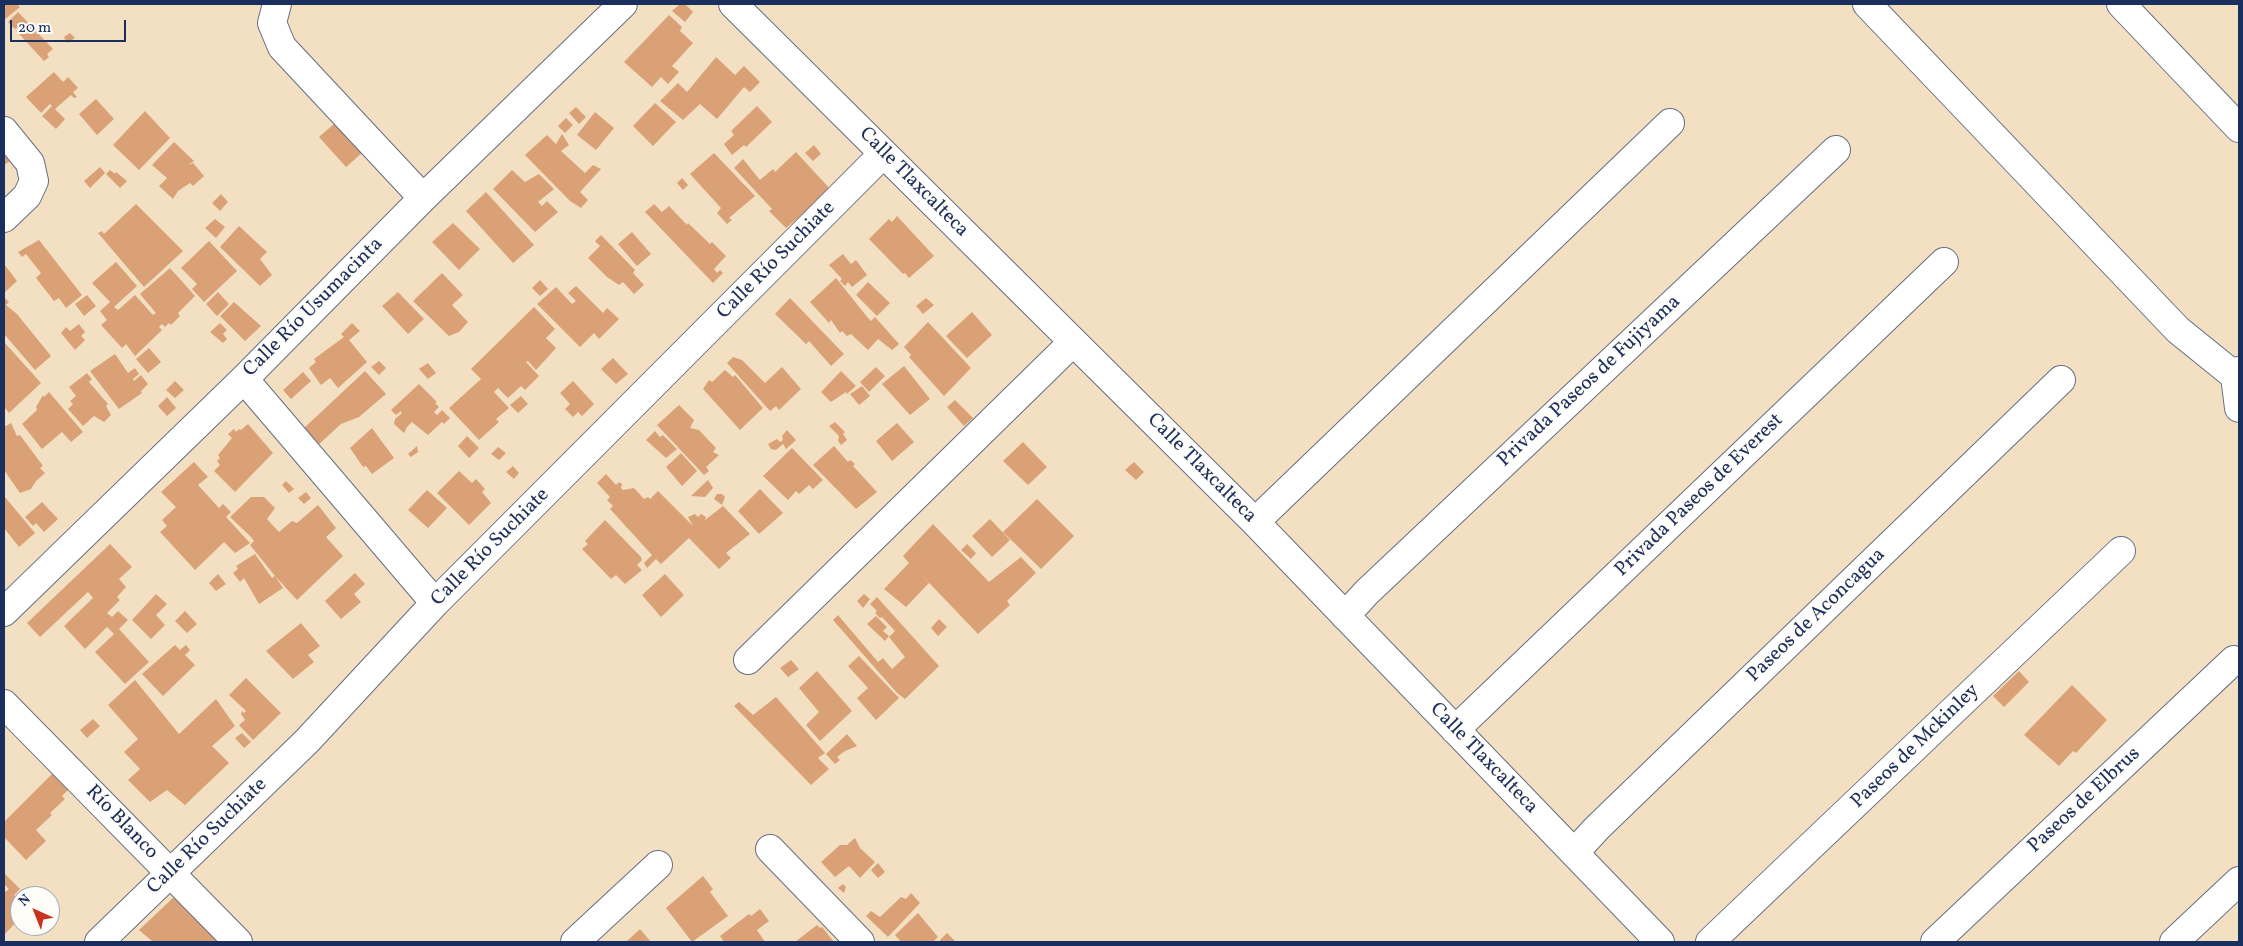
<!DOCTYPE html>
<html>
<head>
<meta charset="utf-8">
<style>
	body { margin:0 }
	#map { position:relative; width:2243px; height:946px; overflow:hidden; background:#f3e0c3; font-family:Vollkorn,serif }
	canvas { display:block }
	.frame { position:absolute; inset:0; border:5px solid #1b2f5e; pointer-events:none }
	.north { position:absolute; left:10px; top:886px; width:50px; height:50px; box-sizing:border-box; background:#fdfcf7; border:1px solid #a3aaba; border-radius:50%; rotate:316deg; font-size:14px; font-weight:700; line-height:20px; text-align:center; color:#1b2f5e }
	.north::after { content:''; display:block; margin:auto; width:18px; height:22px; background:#c8321e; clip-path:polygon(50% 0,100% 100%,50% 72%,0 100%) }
	.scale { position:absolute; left:10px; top:20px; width:116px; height:22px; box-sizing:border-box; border:2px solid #1b2f5e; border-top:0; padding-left:6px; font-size:15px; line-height:18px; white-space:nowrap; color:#1b2f5e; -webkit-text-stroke:4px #fdfcf7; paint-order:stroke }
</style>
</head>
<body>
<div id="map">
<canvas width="2243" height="946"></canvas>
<div class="frame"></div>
<div class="north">N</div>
<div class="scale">20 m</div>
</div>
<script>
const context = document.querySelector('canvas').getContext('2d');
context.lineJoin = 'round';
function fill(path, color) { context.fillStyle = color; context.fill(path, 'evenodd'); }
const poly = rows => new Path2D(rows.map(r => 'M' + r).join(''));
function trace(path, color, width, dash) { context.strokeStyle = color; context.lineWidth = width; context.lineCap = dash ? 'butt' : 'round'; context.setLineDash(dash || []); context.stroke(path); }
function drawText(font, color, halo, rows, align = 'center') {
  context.font = font + ' Vollkorn,serif'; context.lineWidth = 4; context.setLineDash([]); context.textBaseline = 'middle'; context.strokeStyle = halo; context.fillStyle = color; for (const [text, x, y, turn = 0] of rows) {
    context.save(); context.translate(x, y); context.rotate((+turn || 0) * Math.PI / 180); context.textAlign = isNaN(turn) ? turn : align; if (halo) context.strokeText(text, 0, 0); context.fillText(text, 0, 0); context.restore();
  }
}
const building = poly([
	[4,4,17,4,20,7,4,20],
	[680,4,685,4,693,12,685,22,672,11],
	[18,12,53,49,47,54,49,57,44,61,8,22],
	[669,15,682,27,680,31,693,43,672,66,679,72,668,84,661,77,652,87,624,62],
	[70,33,75,38,67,43,64,37],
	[716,57,735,75,744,66,760,82,750,92,744,87,717,119,700,104,683,120,660,101,678,83,687,92],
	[54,72,63,82,68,77,78,88,73,92,77,97,74,98,71,95,55,109,65,119,56,129,42,116,52,106,50,104,41,113,26,97],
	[96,99,114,119,97,135,79,114],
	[655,103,676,122,653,146,633,126],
	[757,106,772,122,746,147,744,145,732,155,724,144,734,135,731,131],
	[576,107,586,117,579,124,569,113],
	[145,111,170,138,139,170,113,145],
	[595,112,614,128,596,150,577,135],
	[343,116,370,146,346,167,319,137],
	[566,118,573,125,565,133,558,126],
	[562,134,569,145,561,151,585,173,593,165,601,169,580,192,588,200,581,208,570,201,525,155,547,135,556,144],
	[174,142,194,161,188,165,193,163,204,176,193,186,190,183,178,191,173,199,159,186,167,178,152,165],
	[814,145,821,154,813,161,805,153],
	[4,152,10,161,4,165],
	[796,152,831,190,786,228,769,211,772,209,734,168,743,159,760,180,773,169,775,172],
	[714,153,755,196,729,218,732,220,727,224,717,213,721,208,690,174],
	[100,167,105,173,90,188,84,181],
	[110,170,115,174,116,172,127,181,120,188,106,174],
	[512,170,525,182,539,174,554,189,538,202,542,206,547,201,558,212,535,232,493,189],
	[682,178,688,185,683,190,677,183],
	[486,192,534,245,513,263,466,211],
	[221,194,228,202,220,211,212,203],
	[136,204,183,251,144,287,98,233,102,231,104,234],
	[654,204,662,212,669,206,687,225,688,223,710,244,712,242,726,256,714,269,717,273,720,270,723,273,713,283,645,212],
	[897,216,934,256,909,278,905,273,903,274,869,239,889,219,892,222],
	[215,219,225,227,216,238,205,228],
	[453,223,480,249,459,270,432,242],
	[239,226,267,252,260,259,272,275,260,286,220,247],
	[632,232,651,254,637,266,618,244],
	[601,235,635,270,633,273,644,285,634,294,623,282,619,285,607,277,588,258,600,246,595,241],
	[39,240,82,295,66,308,59,298,54,301,36,278,41,273,26,254,22,257,18,252],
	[209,241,237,271,204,302,192,289,197,284,181,268],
	[843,254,851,264,856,260,867,275,852,287,848,282,845,286,840,281,842,279,829,265],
	[116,262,137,286,114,307,118,310,135,295,153,315,156,313,140,294,170,268,195,296,178,313,180,316,171,325,169,323,165,327,162,324,159,327,162,330,135,356,126,344,122,348,101,325,107,320,100,311,110,302,92,283],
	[4,264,17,281,4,293],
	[442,273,463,295,452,305,468,322,459,332,449,336,413,301],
	[836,278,868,318,871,321,875,317,899,344,892,350,878,339,868,350,851,334,847,336,842,331,840,333,831,320,829,323,810,302],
	[540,280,548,289,540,296,532,288],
	[868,282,890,303,877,316,856,295],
	[576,286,603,313,607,308,619,319,599,339,594,333,580,347,537,304,556,287,572,304,576,301,568,293],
	[218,292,229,304,217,316,206,304],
	[398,292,424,319,408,334,382,306],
	[87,295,96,306,84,316,75,304],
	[4,297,9,302,6,305,17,314,51,356,35,370,4,334],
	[790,298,844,354,831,366,809,341,806,344,775,314],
	[926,298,934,305,923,314,916,306],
	[234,302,261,326,245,341,220,316],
	[534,307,555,329,546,338,556,348,536,370,528,361,526,362,539,376,525,390,521,386,508,398,498,388,494,392,509,408,496,419,499,422,479,440,449,408,481,379,471,369],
	[972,312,992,335,967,358,946,336],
	[928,322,971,368,944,396,909,357,911,355,904,347],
	[220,323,227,330,223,334,227,339,223,343,210,332],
	[352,323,360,331,349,340,367,362,338,388,330,378,321,385,309,368,316,362,314,359,344,337,341,334],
	[79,324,85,332,81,336,85,340,75,350,61,333,66,327,70,331],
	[4,342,41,383,9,413,4,407],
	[149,348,161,362,148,373,136,359],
	[115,354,128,373,135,368,139,374,133,379,134,381,141,375,148,384,141,391,142,393,119,409,90,371],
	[733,357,742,360,765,383,782,367,801,389,779,410,776,406,770,411,727,363],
	[613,358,628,374,616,384,601,369],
	[379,361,386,368,379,375,371,367],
	[428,363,436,373,428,379,419,369],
	[904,366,930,399,910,415,882,384],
	[876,367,885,376,869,392,860,382],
	[725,370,733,377,735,375,763,408,740,430,703,389,709,380,712,382],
	[365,371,386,394,359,417,341,424,317,446,304,428],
	[841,371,856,386,847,394,846,392,831,402,821,392],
	[303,372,311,381,291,399,283,390],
	[87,373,92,379,89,382,108,404,106,406,111,415,104,422,94,416,83,426,68,409,73,404,70,401,76,396,69,387],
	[175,381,184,390,175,398,166,390],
	[573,381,594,404,582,416,578,412,573,417,565,409,570,404,560,393],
	[419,384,437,402,435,403,439,407,434,412,437,415,442,410,450,418,444,424,442,422,428,435,412,422,407,427,404,433,394,424,395,419,402,413,401,411,396,415,391,410],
	[862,386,870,396,859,405,850,394],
	[49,392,83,432,71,442,62,432,42,449,22,424,37,410,36,407,43,395,44,397],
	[521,396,528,404,518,413,510,405],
	[167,397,176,408,167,416,158,406],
	[955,400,973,418,964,426,947,407],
	[679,405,694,420,690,428,699,430,716,448,713,452,719,455,706,467,709,471,704,475,657,425],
	[835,422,845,432,843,434,847,440,841,445,838,441,839,436,829,426],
	[11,423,17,436,20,435,43,466,40,468,45,473,36,481,31,489,20,493,4,470,4,427],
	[897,423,914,442,892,461,876,441],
	[248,424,273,453,235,492,214,471,220,465,217,461,220,458,218,455,232,438,228,434,234,429,236,432,239,429,241,430],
	[372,428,394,458,372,474,366,466,363,467,350,448],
	[787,430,796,440,786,449,783,444,776,450,771,449,768,444,777,439,780,442,783,440,782,436],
	[655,431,660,437,663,435,677,449,666,458,646,440],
	[467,436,479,448,469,458,458,446],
	[1023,442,1047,467,1028,485,1003,461],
	[417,446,418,452,411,457,408,454],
	[834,446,848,462,850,460,855,464,853,466,877,492,856,509,813,465],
	[498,447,506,453,499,460,491,454],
	[792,448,823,480,813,489,809,485,799,494,796,491,788,500,763,476],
	[681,453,697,471,682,486,666,467],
	[194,462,208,477,198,485,219,508,223,504,231,512,226,517,250,543,235,553,224,542,195,570,160,532,167,526,162,520,176,507,161,492],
	[1134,462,1144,472,1136,480,1125,470],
	[513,466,519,473,514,479,506,472],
	[459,471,472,483,476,479,485,489,482,492,491,503,469,525,437,493],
	[606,474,616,485,619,482,622,484,621,488,623,490,634,488,644,499,648,497,650,499,658,491,693,526,688,517,695,514,698,517,701,514,706,517,705,520,723,506,750,534,726,553,731,558,719,569,689,538,661,564,656,559,647,568,644,563,652,555,610,509,613,506,607,500,610,497,597,483],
	[708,480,713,488,705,497,691,496],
	[286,481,294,489,289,493,282,485],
	[760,489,783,513,759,534,738,511],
	[427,490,447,508,428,528,408,510],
	[306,492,311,498,304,504,298,498],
	[717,494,722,494,725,497,722,505,714,499],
	[5,497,35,533,19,547,4,528],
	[251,497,264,497,275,508,267,519,279,532,292,521,297,523,318,505,336,528,326,537,343,556,297,600,275,576,283,588,259,604,244,578,240,582,233,573,238,569,236,566,255,554,272,578,275,576,250,545,254,541,251,537,230,517],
	[1037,499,1074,536,1041,569,1003,532],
	[42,502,58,519,44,532,36,523,33,526,25,517],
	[990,519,1010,540,992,557,972,536],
	[605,520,641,557,642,560,637,565,642,570,625,584,616,575,611,579,582,549,588,544,585,541],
	[933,524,989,582,1021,557,1036,573,1007,601,1010,605,978,634,913,566,929,583,906,607,884,589,909,563,903,556],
	[110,544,132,567,119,579,126,587,117,597,120,600,107,613,112,617,118,611,128,620,119,629,149,662,125,684,95,652,114,634,107,627,85,649,64,626,93,598,88,592,40,637,27,623],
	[967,544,976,553,971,559,961,550],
	[355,573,365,584,354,594,361,602,341,619,325,601],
	[218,574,226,584,216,591,209,583],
	[665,574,684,595,661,617,642,595],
	[156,594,167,604,156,615,165,625,151,639,132,620],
	[864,594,870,599,863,608,857,601],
	[877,597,939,666,905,699,897,693,833,620,838,615,878,662,883,658,892,669,905,657,889,637,895,631,882,617,880,618,875,613,877,611,870,604],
	[185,611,197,624,187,633,175,621],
	[876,616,887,627,883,631,889,636,885,641,867,624],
	[939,619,947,627,938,636,931,628],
	[301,623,320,646,308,655,314,662,293,679,266,651],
	[175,645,180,650,186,645,190,650,185,655,195,665,163,696,142,674],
	[859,656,899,698,876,720,857,698,868,688,848,666],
	[791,660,799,669,788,677,780,668],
	[817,671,852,711,820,741,806,725,819,712,799,688],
	[2019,671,2029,682,2004,707,1993,696],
	[246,678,281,713,253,740,239,725,245,720,241,714,242,711,244,713,246,711,229,695],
	[135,680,179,734,216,699,235,726,212,746,229,763,185,805,167,790,150,802,128,780,140,769,124,752,138,739,108,705],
	[2072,685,2107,720,2076,753,2073,751,2059,766,2024,735],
	[776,697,825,753,818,758,829,769,811,785,734,706,739,702,753,715],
	[93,719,100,726,87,738,80,730],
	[242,733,251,742,244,748,235,738],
	[847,734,857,746,845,751,837,757,840,760,835,764,826,754],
	[56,770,72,786,62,796,65,799,50,813,52,815,36,830,46,841,26,860,4,837,4,822],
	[855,838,860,848,875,862,860,878,849,866,835,877,821,862,840,845,847,845],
	[878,863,885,872,878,878,871,870],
	[4,873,20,889,14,895,20,901,20,918,4,935,4,893,9,889,4,884],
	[703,876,713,889,710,892,728,916,692,942,666,908],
	[843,884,846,887,844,893,838,888],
	[911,893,920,903,888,937,866,916,871,911,880,917,901,897,906,899],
	[175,896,220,942,153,942,139,930],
	[760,909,769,921,757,930,765,942,724,942,720,936,749,914,751,916],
	[918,913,938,937,933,942,901,942,895,935],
	[817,925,820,928,822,927,834,942,795,942],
	[640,929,651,942,626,942],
	[947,933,955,941,941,942,940,940]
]);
const street = poly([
	[277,4,272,23,282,47,423,198],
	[733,4,1255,522,1660,942],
	[1867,4,2178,330,2235,376,2239,371],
	[4,131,30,163,34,181,27,196,4,218],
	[2235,376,2239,408],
	[244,379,435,603],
	[1255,522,1670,123],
	[4,612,244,379,423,198,623,4],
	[1345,616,1367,592,1836,150],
	[748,660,1073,342],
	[1455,730,1944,262],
	[770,849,860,942],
	[1574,853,1597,828,2061,380],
	[99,942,307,741,435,603,883,154],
	[575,942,658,865],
	[1710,942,2121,551],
	[1935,942,2234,660],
	[2174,942,2239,881]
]);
const secondary = poly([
	[2121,4,2239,128],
	[4,704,238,942]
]);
const streetNames = [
	["Calle Tlaxcalteca",913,183,45],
	["Calle Río Suchiate",777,261,-45],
	["Calle Río Usumacinta",314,308,-45],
	["Privada Paseos de Fujiyama",1590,382,-43],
	["Calle Tlaxcalteca",1201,469,45],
	["Privada Paseos de Everest",1700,496,-44],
	["Calle Río Suchiate",491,548,-45],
	["Paseos de Aconcagua",1817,616,-44],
	["Paseos de Mckinley",1916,747,-44],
	["Calle Tlaxcalteca",1483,759,46],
	["Paseos de Elbrus",2085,801,-43],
	["Río Blanco",121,823,46],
	["Calle Río Suchiate",208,837,-44]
];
fill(building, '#daa176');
trace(street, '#676d81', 30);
trace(secondary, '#676d81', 30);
trace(street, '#fff', 28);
trace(secondary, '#fff', 28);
drawText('20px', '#1b2f5e', '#fdfcf7', streetNames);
</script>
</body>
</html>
